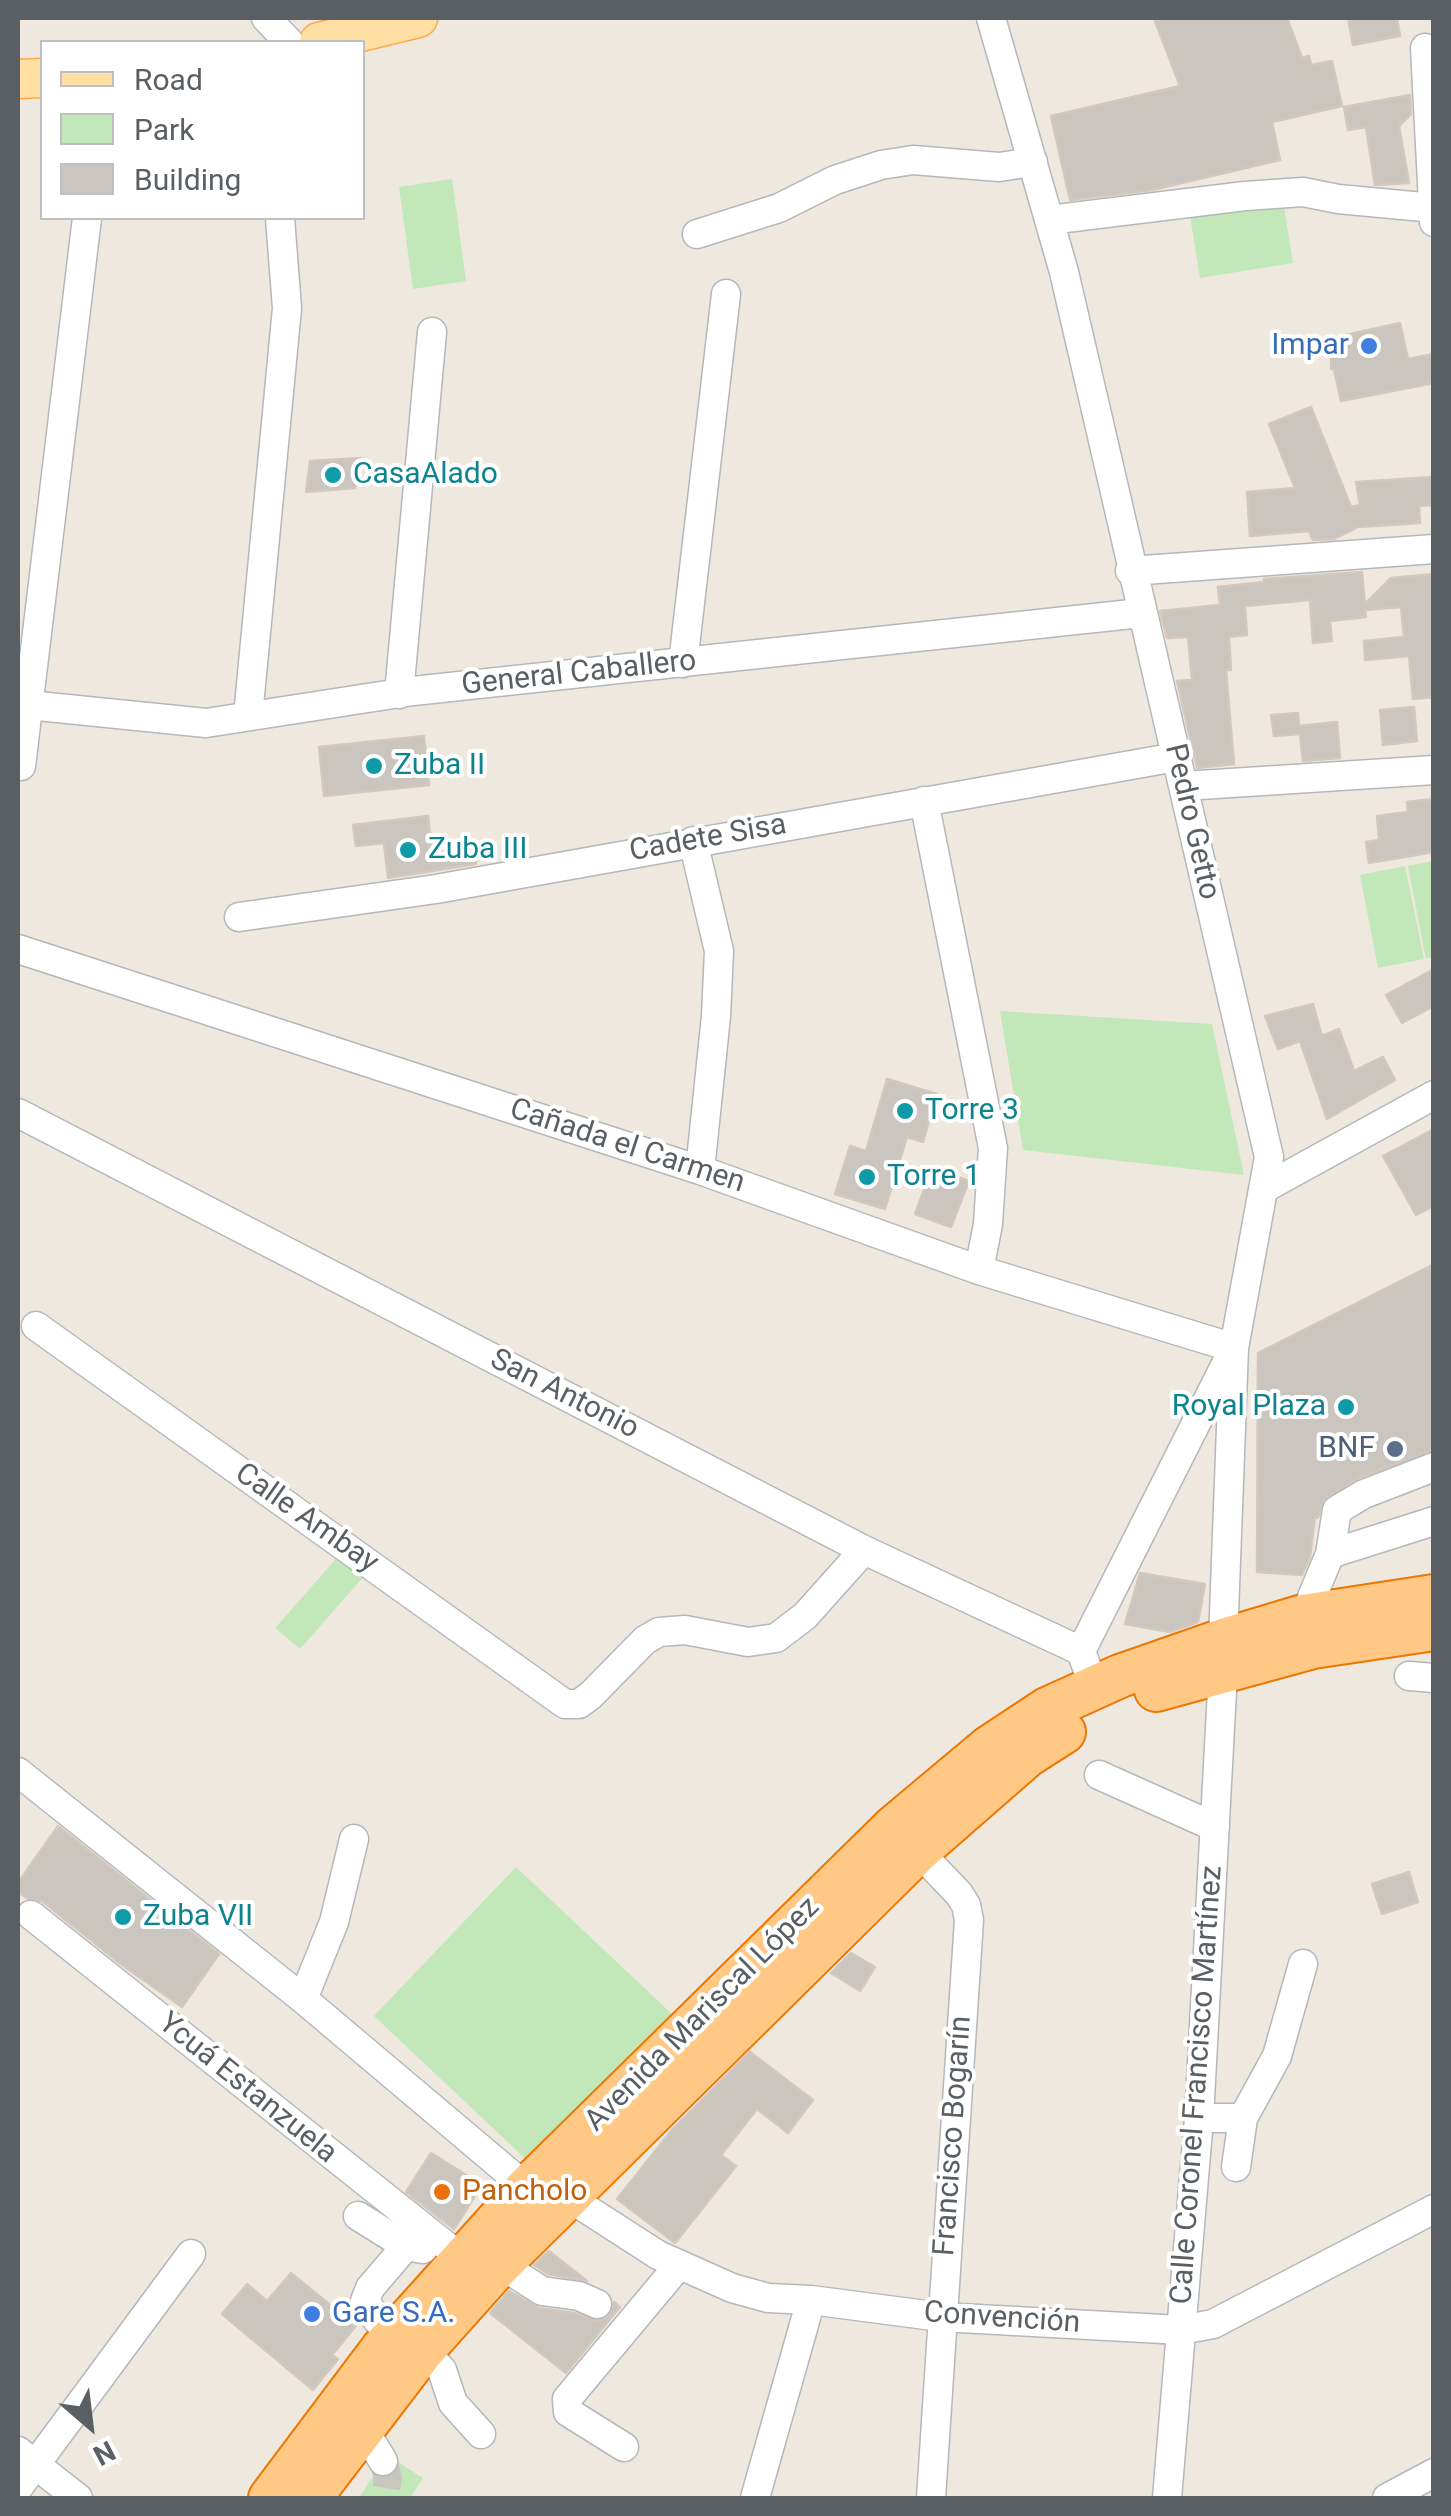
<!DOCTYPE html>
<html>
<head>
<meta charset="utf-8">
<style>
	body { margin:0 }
	#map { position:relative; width:1451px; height:2516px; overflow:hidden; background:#eee8df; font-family:Roboto,sans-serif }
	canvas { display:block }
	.frame { position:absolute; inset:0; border:20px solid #595f63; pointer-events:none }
	.legend { position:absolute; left:40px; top:40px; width:325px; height:180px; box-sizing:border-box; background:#fff; border:2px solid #bdbfc1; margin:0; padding:12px 18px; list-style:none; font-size:30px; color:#595f63 }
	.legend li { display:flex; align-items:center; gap:20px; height:50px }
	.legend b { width:50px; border:2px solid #bdbfc1 }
	.north { position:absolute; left:40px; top:2376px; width:100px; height:100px; -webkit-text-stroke:8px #fff; paint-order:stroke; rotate:152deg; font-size:28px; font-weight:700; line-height:40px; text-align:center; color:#595f63 }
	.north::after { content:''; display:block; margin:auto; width:35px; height:45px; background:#595f63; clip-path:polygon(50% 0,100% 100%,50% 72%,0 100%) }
</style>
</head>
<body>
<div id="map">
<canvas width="1451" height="2516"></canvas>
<div class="frame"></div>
<ul class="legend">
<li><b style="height:12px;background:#ffdfa3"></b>Road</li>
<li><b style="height:28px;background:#c2e8b9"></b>Park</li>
<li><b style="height:28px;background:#cbc5bf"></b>Building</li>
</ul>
<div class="north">N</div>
</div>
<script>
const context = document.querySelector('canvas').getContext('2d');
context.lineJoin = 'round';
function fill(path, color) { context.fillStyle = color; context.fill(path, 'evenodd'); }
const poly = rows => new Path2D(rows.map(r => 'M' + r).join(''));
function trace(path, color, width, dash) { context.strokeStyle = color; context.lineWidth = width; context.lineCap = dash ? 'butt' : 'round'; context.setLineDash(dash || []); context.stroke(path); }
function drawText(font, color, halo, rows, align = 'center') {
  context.font = font + ' Roboto,sans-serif'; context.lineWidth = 8; context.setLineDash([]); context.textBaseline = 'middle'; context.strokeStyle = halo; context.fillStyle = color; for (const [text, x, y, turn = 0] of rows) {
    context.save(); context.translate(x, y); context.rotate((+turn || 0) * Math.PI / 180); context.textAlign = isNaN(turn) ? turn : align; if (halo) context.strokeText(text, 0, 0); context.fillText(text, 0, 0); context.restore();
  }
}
const green = poly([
	[452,179,466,281,413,289,399,187],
	[1283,200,1293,263,1200,278,1190,216],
	[1433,861,1433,957,1426,959,1408,866],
	[1405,866,1424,959,1378,968,1360,875],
	[1000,1011,1212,1024,1244,1175,1023,1150],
	[342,1552,366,1574,300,1649,275,1628],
	[516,1867,672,2014,530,2163,374,2016],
	[387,2455,423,2478,410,2498,359,2498]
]);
const building = poly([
	[1165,18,1287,18,1302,58,1309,56,1311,65,1332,61,1342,106,1272,122,1280,160,1152,190,1070,200,1051,116,1180,86,1155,21,1165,18],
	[1348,18,1397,18,1400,36,1353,45,1348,18],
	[1410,95,1411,114,1399,126,1409,183,1375,185,1366,127,1348,130,1344,107,1410,95],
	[1400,323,1408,359,1434,354,1434,383,1341,401,1334,369,1331,369,1332,338,1400,323],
	[1311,407,1351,507,1360,505,1356,482,1434,477,1434,505,1419,506,1420,523,1358,527,1334,539,1313,540,1309,531,1250,536,1247,492,1295,488,1269,424,1311,407],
	[361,458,355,488,306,492,310,461,361,458],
	[1362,572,1365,604,1391,578,1434,574,1434,697,1413,699,1409,656,1365,660,1364,641,1404,637,1401,607,1365,610,1366,617,1330,621,1332,641,1313,643,1310,600,1245,606,1247,635,1229,637,1231,670,1226,670,1234,764,1197,768,1177,681,1192,680,1188,637,1167,638,1160,611,1220,605,1218,587,1264,582,1264,579,1362,572],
	[1414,707,1417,741,1383,745,1380,710,1414,707],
	[1298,713,1299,726,1337,722,1340,758,1303,761,1300,734,1274,736,1271,715,1298,713],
	[424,736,429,785,324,796,319,747,424,736],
	[1434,799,1434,852,1369,863,1366,842,1379,840,1377,816,1408,812,1407,802,1434,799],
	[428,816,432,853,474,848,476,864,388,878,384,843,356,846,353,825,428,816],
	[1434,969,1434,1006,1402,1023,1386,995,1434,969],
	[1313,1004,1322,1036,1339,1029,1354,1071,1383,1057,1395,1080,1327,1119,1300,1041,1278,1049,1265,1016,1313,1004],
	[887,1079,937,1094,923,1142,907,1137,885,1209,835,1194,850,1146,866,1151,887,1079],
	[1434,1129,1434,1206,1416,1215,1383,1156,1434,1129],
	[932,1168,969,1181,951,1227,915,1214,932,1168],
	[1434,1264,1434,1450,1358,1478,1323,1500,1318,1518,1315,1517,1310,1557,1302,1575,1257,1572,1258,1353,1434,1264],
	[1140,1573,1205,1584,1198,1622,1170,1632,1125,1624,1140,1573],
	[58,1826,219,1954,182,2007,122,1965,42,1901,27,1898,18,1892,18,1883,58,1826],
	[1409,1872,1418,1902,1382,1914,1372,1884,1409,1872],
	[851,1953,875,1967,860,1991,831,1973,851,1953],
	[750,2052,813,2100,788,2133,757,2109,721,2155,736,2166,675,2243,617,2199,671,2131,750,2052],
	[431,2153,482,2185,454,2229,406,2192,431,2153],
	[549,2251,587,2281,548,2274,534,2265,549,2251],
	[291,2273,356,2326,332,2355,338,2359,313,2390,222,2314,247,2284,267,2301,291,2273],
	[509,2291,539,2308,574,2313,598,2321,608,2317,614,2302,620,2307,566,2373,490,2313,509,2291]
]);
const minorTunnel = poly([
	[383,2461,388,2478,385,2498]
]);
const minor = poly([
	[266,18,289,42],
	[991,18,1064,272,1269,1157,1234,1348,1223,1640],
	[1425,48,1434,222],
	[1049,220,1245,196,1303,192,1338,199,1434,208],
	[697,234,779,208,835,180,881,165,913,160,999,167,1033,162],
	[1130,571,1434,549],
	[683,663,726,294],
	[399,694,432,332],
	[18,704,206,723,413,691,1141,613],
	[248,716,287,308,280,218],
	[21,766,87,218],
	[1184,786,1434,770],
	[924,801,993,1148,988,1224,979,1270],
	[693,841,719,951,716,1016,700,1170],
	[239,917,436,889,1176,757],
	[18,949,700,1170,979,1270,1234,1348],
	[18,1113,864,1550,1081,1651,1094,1687],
	[1263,1189,1434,1095],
	[36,1326,565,1704,579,1704,591,1695,645,1640,659,1632,685,1630,748,1642,776,1638,805,1616,864,1550],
	[1330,1554,1434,1521],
	[1311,1616,1312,1597,1330,1554,1337,1510,1364,1494,1434,1467],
	[1081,1651,1229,1358],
	[1409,1676,1434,1678],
	[18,1772,303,1999,527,2188],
	[1099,1775,1215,1827],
	[918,1851,959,1894,966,1905,969,1920,931,2498],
	[31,1915,464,2260],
	[303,1999,334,1922,354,1839],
	[1199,2118,1243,2118,1236,2167],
	[1243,2118,1277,2056,1303,1964],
	[568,2197,658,2255,732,2288,768,2298,811,2300,941,2317,1181,2330,1213,2324,1434,2209],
	[358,2216,406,2246,423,2249],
	[500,2264,542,2291,579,2296,597,2304],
	[394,2335,378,2321,365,2301,370,2288,406,2246],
	[423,2350,442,2370,453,2403,481,2434],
	[363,2428,383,2461],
	[624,2447,568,2412,567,2399,679,2265],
	[18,2451,78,2498],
	[18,2488,191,2254],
	[755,2498,811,2300],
	[1167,2498,1199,2118,1223,1672],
	[1387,2498,1434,2473]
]);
const major = poly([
	[319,42,418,18],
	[18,79,42,78]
]);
const highway = poly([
	[1156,1690,1313,1647,1434,1629],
	[270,2498,382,2349,527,2188,895,1826,988,1748,1047,1709,1120,1676,1223,1640,1303,1616,1434,1596],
	[310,2498,423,2350,500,2264,918,1851,1028,1755,1064,1732]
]);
const markers = [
	[1369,346,10,"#3f7fe0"],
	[333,475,10,"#0f9aa8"],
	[374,766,10,"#0f9aa8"],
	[408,850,10,"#0f9aa8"],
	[905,1111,10,"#0f9aa8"],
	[867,1177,10,"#0f9aa8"],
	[1346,1407,10,"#0f9aa8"],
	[1395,1449,10,"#5c6f8a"],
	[123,1917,10,"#0f9aa8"],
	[442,2192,10,"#e8710a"],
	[312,2314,10,"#3f7fe0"]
];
const shopNames = [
	["Impar",1349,346],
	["Gare S.A.",332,2314,"left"]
];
const cultureNames = [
	["CasaAlado",353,475],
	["Zuba II",394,766],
	["Zuba III",428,850],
	["Torre 3",925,1111],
	["Torre 1",887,1177],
	["Royal Plaza",1326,1407,"right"],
	["Zuba VII",143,1917]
];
const streetNames = [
	["General Caballero",579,674,-6],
	["Pedro Getto",1191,822,77],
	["Cadete Sisa",708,839,-10],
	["Cañada el Carmen",627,1147,18],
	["San Antonio",564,1395,27],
	["Calle Ambay",306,1519,35],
	["Avenida Mariscal López",703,2015,-45],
	["Calle Coronel Francisco Martínez",1198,2085,-86],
	["Ycuá Estanzuela",247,2089,39],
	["Francisco Bogarín",954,2136,-86],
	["Convención",1002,2319,4]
];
const serviceNames = [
	["BNF",1375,1449]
];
const foodNames = [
	["Pancholo",462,2192]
];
fill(green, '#c2e8b9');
fill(building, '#cbc5bf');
trace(building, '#d3c8bd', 2.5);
trace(minorTunnel, '#c9c6c0', 28, [28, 14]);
trace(minor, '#b3b8bc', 31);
trace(major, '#ffa947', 41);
trace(highway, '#ed7700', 46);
trace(minor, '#fff', 28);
trace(major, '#ffdfa3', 38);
trace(highway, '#ffc985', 42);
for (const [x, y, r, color] of markers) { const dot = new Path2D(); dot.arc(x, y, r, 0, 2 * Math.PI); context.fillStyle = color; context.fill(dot); trace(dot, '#fff', 4); }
drawText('30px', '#366cbe', '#fff', shopNames, 'right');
drawText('30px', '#0d838f', '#fff', cultureNames, 'left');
drawText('30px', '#595f63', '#fff', streetNames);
drawText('30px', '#4e5e75', '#fff', serviceNames, 'right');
drawText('30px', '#c56008', '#fff', foodNames, 'left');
</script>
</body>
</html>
